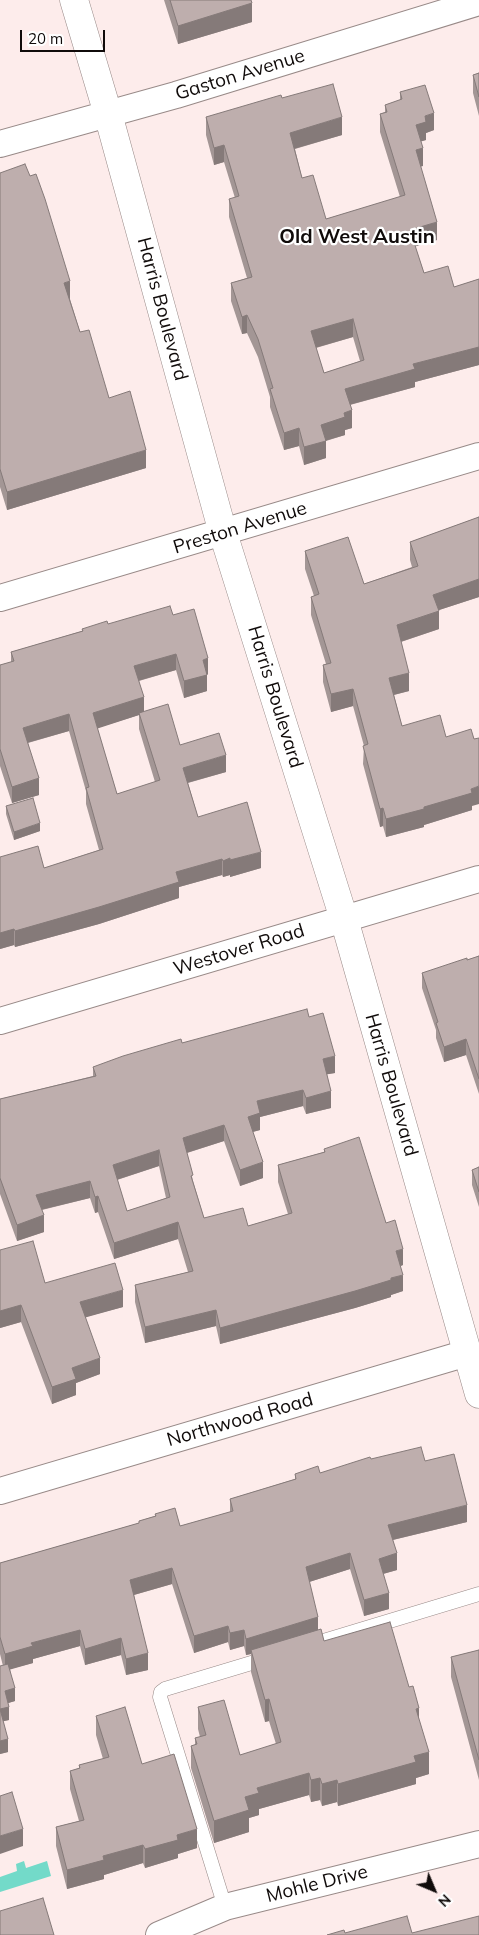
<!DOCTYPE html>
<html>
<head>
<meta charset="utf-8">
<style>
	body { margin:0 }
	#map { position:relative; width:479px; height:1935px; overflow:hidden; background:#fdeceb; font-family:Mulish,sans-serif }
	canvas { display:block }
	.north { position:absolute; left:409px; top:1865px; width:50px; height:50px; -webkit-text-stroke:4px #fff; paint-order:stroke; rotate:135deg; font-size:14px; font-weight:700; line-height:20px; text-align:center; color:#100b0a }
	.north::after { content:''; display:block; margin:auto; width:18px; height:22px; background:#100b0a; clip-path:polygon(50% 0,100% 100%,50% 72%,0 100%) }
	.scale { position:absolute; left:20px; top:30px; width:85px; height:22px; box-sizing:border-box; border:2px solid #100b0a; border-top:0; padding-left:6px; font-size:15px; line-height:18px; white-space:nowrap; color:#100b0a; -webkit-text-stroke:4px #fff; paint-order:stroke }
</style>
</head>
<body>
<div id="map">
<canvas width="479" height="1935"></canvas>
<div class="north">N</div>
<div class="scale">20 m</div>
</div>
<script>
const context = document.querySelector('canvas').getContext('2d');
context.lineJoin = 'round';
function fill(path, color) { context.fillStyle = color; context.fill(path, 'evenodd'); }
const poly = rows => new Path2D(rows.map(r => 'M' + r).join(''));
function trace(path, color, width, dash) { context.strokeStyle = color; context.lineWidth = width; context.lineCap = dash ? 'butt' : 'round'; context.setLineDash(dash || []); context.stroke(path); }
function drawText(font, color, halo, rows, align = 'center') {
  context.font = font + ' Mulish,sans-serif'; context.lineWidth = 4.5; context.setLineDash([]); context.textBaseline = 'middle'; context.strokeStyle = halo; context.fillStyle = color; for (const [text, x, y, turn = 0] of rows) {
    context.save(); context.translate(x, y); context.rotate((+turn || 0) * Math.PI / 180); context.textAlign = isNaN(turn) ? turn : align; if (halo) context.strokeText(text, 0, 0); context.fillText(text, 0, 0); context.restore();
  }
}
const water = poly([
	[24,1861,26,1868,47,1861,51,1876,0,1892,0,1877,17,1871,16,1864]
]);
const service = poly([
	[307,1646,479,1594],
	[225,1907,160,1697,161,1692,165,1689,268,1658]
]);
const minor = poly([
	[0,144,176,95,479,2],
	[0,598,479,456],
	[0,1021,479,879],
	[0,1491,467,1353],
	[159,1935,225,1907,479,1844]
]);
const tertiary = poly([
	[74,0,108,114,223,533,344,919,479,1394]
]);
const wall = poly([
	[164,0,251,0,252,22,178,44],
	[479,73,479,116,473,93,473,75],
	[400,92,434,130,426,133,426,140,421,141,423,166,420,166,437,240,415,246,424,273,454,287,479,279,479,365,415,382,415,387,350,405,352,428,345,430,345,435,326,441,326,458,304,465,299,446,284,450,270,407,270,397,258,357,247,333,242,334,231,301,231,283,247,278,229,217,229,199,235,198,224,162,214,165,206,135,206,117,282,98,342,135,295,149,302,178,326,219,400,197,380,132,380,114,385,112,385,105,400,100],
	[353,337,360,361,324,373,316,348],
	[0,173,70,299,80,332,109,398,146,468,7,510,0,487],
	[479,517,479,597,439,610,439,629,401,642,409,691,394,695,402,726,446,737,472,806,472,810,424,825,424,827,386,837,383,826,380,827,363,764,364,746,353,706,331,712,323,682,323,665,326,664,311,615,311,597,314,596,305,569,305,551,364,584,412,567,410,560,410,542],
	[173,615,208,674,207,675,207,691,184,698,176,670,139,681,144,712,180,745,226,772,188,783,198,817,261,868,230,877,230,875,223,877,222,875,179,887,179,898,99,924,15,947,14,945,0,949,0,857,44,868,99,850,86,804,86,791,69,731,28,743,39,795,12,803,0,766,0,665,11,662,11,652,82,631,82,629,108,624],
	[139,715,139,729,155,782,117,794,97,728],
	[6,806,40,831,14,840,6,814],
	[479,956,479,1094,466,1055,444,1062,436,1038,436,1030,422,988,422,973,467,960],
	[309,1017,335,1073,327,1074,331,1108,306,1114,303,1106,260,1117,260,1130,253,1132,263,1178,240,1186,224,1141,187,1153,193,1181,204,1218,248,1226,288,1214,278,1182,278,1165,324,1152,324,1149,386,1223,403,1265,400,1266,403,1291,391,1295,391,1297,355,1308,220,1344,216,1326,145,1343,135,1302,135,1285,188,1272,178,1239,114,1259,98,1212,95,1213,90,1198,42,1210,44,1232,17,1241,0,1194,0,1099,93,1076,93,1067,182,1043],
	[159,1166,166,1198,127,1211,117,1180],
	[479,1167,479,1207,472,1185,472,1170],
	[0,1250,45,1283,123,1307,85,1317,100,1374,76,1383,76,1395,52,1404,21,1322,0,1328],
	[371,1459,425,1461,467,1522,393,1540,397,1570,383,1574,389,1609,364,1616,350,1569,309,1582,318,1630,324,1641,409,1687,419,1720,429,1774,416,1778,416,1784,338,1806,337,1802,322,1806,320,1800,311,1802,309,1795,259,1809,259,1815,249,1818,249,1832,214,1843,191,1768,191,1746,195,1745,195,1738,200,1737,198,1729,198,1707,240,1755,276,1744,269,1721,265,1722,251,1672,251,1654,246,1655,244,1646,230,1650,228,1642,194,1653,172,1584,134,1595,148,1670,126,1675,121,1655,85,1665,80,1646,33,1659,33,1663,10,1669,15,1701,8,1703,9,1720,3,1721,8,1752,0,1754,0,1666,3,1666,0,1654,0,1563,139,1523,139,1521,155,1516,155,1514,180,1526,230,1512,230,1499,295,1479,295,1474,320,1473],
	[479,1650,479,1780,451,1677,451,1657],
	[96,1716,142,1764,197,1848,178,1854,178,1858,145,1868,143,1863,104,1875,104,1879,67,1889,56,1846,56,1827,79,1821,70,1789,70,1771,79,1768,79,1765,103,1759,96,1735]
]);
const shadedWall = poly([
	[252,3,252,22,178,44,178,26],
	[434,113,434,130,426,133,426,140,416,143,416,125,425,116],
	[342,117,342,135,290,150,290,133],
	[224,145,224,162,214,165,214,148],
	[423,148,423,166,416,168,416,150],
	[437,222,437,240,410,248,410,230],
	[70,281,70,299,64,301,64,283],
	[247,315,247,333,242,334,242,317],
	[353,319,353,337,311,349,311,331],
	[479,347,479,365,415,382,415,387,345,406,345,389,413,364],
	[352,410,352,428,345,430,345,435,321,442,321,425,344,413],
	[299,428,299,446,284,450,284,433],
	[326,441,326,458,304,465,304,447],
	[146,450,146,468,7,510,7,492],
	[479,579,479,597,433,612,433,595],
	[439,611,439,629,397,643,397,625],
	[176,654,176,670,134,682,134,666],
	[208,658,208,674,205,675,207,675,207,691,184,698,184,681,203,660],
	[409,673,409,691,389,696,389,678],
	[353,689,353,706,331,712,331,694],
	[144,697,144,714,139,713,139,715,93,730,93,713],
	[69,714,69,731,23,744,23,728],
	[226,755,226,772,183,784,183,768],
	[39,778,39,795,12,803,12,787],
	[479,786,479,804,472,806,472,810,424,825,424,827,386,837,386,819,424,807],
	[383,808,383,826,380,827,380,809],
	[40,823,40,831,14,840,14,832],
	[261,852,261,868,230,877,230,860],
	[230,858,230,875,223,877,223,861],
	[222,859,222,875,179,887,179,898,99,924,15,947,15,931,176,872],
	[14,929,14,945,0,949,0,933],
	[466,1039,466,1055,444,1062,444,1047],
	[335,1056,335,1073,323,1075,323,1059],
	[303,1090,303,1106,260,1117,260,1130,248,1133,248,1117,257,1101],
	[331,1091,331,1108,306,1114,306,1098],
	[224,1125,224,1141,183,1154,183,1138],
	[159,1150,159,1166,113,1181,113,1165],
	[263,1162,263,1178,240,1186,240,1170],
	[90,1181,90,1198,36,1211,36,1195],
	[98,1196,98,1212,95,1213,95,1197],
	[44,1215,44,1232,17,1241,17,1225],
	[178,1222,178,1239,114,1259,114,1243],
	[403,1249,403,1265,396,1268,396,1251],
	[403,1275,403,1291,391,1295,391,1297,355,1308,220,1344,220,1328],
	[123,1290,123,1307,80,1319,80,1302],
	[21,1305,21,1322,0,1328,0,1311],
	[216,1310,216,1326,145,1343,145,1327],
	[100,1358,100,1374,76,1383,76,1395,52,1404,52,1387,72,1368],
	[467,1505,467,1522,388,1541,388,1525],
	[350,1553,350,1569,306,1583,306,1567],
	[397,1553,397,1570,379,1575,379,1559],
	[172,1568,172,1584,130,1596,130,1580],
	[389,1593,389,1609,364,1616,364,1600],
	[318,1617,318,1634,251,1650,251,1654,246,1655,246,1639],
	[228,1626,228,1642,194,1653,194,1636],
	[80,1630,80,1646,33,1659,33,1663,5,1671,5,1654,31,1643],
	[244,1630,244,1646,230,1650,230,1633],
	[121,1638,121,1655,85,1665,85,1649],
	[148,1653,148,1670,126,1675,126,1659],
	[15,1688,15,1701,5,1704,5,1691],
	[269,1699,269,1721,265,1722,265,1700],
	[9,1707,9,1720,0,1722,0,1709],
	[419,1708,419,1730,416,1709],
	[8,1739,8,1752,0,1754,0,1741],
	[429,1752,429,1774,416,1778,416,1784,338,1806,338,1784,414,1756],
	[309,1773,309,1795,259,1809,259,1815,249,1818,249,1832,214,1843,214,1821,257,1788],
	[320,1778,320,1800,311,1802,311,1780],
	[337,1780,337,1802,322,1806,322,1784],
	[23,1829,23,1846,0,1854,0,1836],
	[197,1829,197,1848,178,1854,178,1858,145,1868,145,1849,177,1835],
	[143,1845,143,1863,104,1875,104,1879,67,1889,67,1870,103,1856]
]);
const building = poly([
	[170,0,251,0,252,3,178,26,170,0],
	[479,73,479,97,473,75,479,73],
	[333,84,342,117,290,133,302,178,313,175,326,219,405,195,380,114,387,112,385,105,402,99,400,92,425,85,434,113,425,116,426,122,416,125,423,148,416,150,437,222,410,230,424,273,448,266,454,287,479,279,479,347,413,364,415,369,345,389,352,410,344,413,345,417,321,425,326,441,304,447,299,428,284,433,270,389,273,388,258,339,247,315,242,317,231,283,252,277,229,199,239,196,224,145,214,148,206,117,281,95,282,98,333,84],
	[353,319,364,360,324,373,311,331,353,319],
	[25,164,30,176,36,174,45,199,70,281,64,283,80,332,89,330,109,398,130,391,146,450,7,492,0,469,0,173,25,164],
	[479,517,479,579,433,595,439,611,397,625,409,673,389,678,402,726,440,715,446,737,471,729,474,739,479,738,479,786,471,789,472,793,424,807,424,809,386,819,383,808,380,809,363,746,368,744,353,689,331,694,323,665,331,663,311,597,319,594,305,551,348,537,364,584,418,566,410,542,479,517],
	[170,606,173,615,194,609,208,658,203,660,207,675,184,681,176,654,134,666,144,697,93,713,117,794,160,780,139,713,168,704,180,745,219,733,226,755,183,768,198,817,247,802,261,852,230,860,230,858,223,861,222,859,176,872,179,882,99,907,15,931,14,929,0,933,0,857,38,846,44,868,103,849,86,788,89,787,69,714,23,728,39,778,12,787,0,749,0,665,14,661,11,652,83,631,82,629,107,621,108,624,170,606],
	[33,798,40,823,14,832,6,806,33,798],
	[479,956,479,1079,466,1039,444,1047,436,1023,438,1022,422,973,467,958,467,960,479,956],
	[307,1009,309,1017,323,1013,335,1056,323,1059,331,1091,306,1098,303,1090,257,1101,260,1113,248,1117,263,1162,240,1170,224,1125,183,1138,193,1175,191,1176,204,1218,243,1208,248,1226,292,1213,278,1165,325,1152,324,1149,359,1137,386,1223,395,1220,403,1249,396,1251,403,1275,391,1278,391,1280,355,1291,220,1328,216,1310,145,1327,135,1285,193,1271,178,1222,114,1243,98,1196,95,1197,90,1181,36,1195,44,1215,17,1225,0,1178,0,1099,96,1076,93,1067,123,1056,181,1039,182,1043,307,1009],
	[159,1150,170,1197,127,1211,113,1165,159,1150],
	[479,1167,479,1192,472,1170,479,1167],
	[33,1241,45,1283,115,1263,123,1290,80,1302,100,1358,72,1368,76,1379,52,1387,21,1305,0,1311,0,1250,33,1241],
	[421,1447,425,1461,454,1454,467,1505,388,1525,397,1553,379,1559,389,1593,364,1600,350,1553,306,1567,318,1617,246,1639,244,1630,230,1633,228,1626,194,1636,172,1568,130,1580,148,1653,126,1659,121,1638,85,1649,80,1630,31,1643,33,1646,5,1654,0,1637,0,1563,139,1523,139,1521,156,1516,155,1514,175,1508,180,1526,233,1511,230,1499,296,1479,295,1474,318,1466,320,1473,370,1457,371,1459,421,1447],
	[390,1622,409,1687,413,1686,419,1708,416,1709,429,1752,414,1756,416,1762,338,1784,337,1780,322,1784,320,1778,311,1780,309,1773,257,1788,259,1793,245,1797,249,1810,214,1821,191,1746,197,1744,195,1738,206,1735,198,1707,224,1700,240,1755,281,1742,269,1699,265,1700,251,1650,321,1629,324,1641,390,1622],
	[479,1650,479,1760,451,1657,479,1650],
	[8,1664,15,1688,5,1691,9,1707,0,1709,8,1739,0,1741,0,1666,8,1664],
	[125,1707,142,1764,174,1754,197,1829,177,1835,178,1840,145,1849,143,1845,103,1856,104,1860,67,1870,56,1827,84,1820,70,1771,80,1768,79,1765,109,1757,96,1716,125,1707],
	[12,1792,23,1829,0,1836,0,1796,12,1792],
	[43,1898,54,1935,0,1935,0,1911,43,1898],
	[407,1916,412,1933,479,1916,479,1935,327,1935,344,1930,345,1933,407,1916]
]);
const streetNames = [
	["Gaston Avenue",240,75,-17],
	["Harris Boulevard",162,309,75],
	["Preston Avenue",240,528,-17],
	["Harris Boulevard",275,697,73],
	["Westover Road",239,950,-17],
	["Harris Boulevard",391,1085,74],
	["Northwood Road",240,1420,-16],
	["Mohle Drive",317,1884,-14]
];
const neighbourhoodNames = [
	["Old West Austin",357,237]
];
fill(water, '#73dac9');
trace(service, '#988a88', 15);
trace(minor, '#988a88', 28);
trace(tertiary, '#988a88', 29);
trace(service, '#fff', 14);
trace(minor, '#fff', 26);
trace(tertiary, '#fff', 28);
fill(wall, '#a39695');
fill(shadedWall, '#857a79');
fill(building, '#beaead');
trace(building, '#857a79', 1);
drawText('19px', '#100b0a', '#fff', streetNames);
drawText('bold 20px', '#100b0a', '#fff', neighbourhoodNames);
</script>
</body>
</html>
